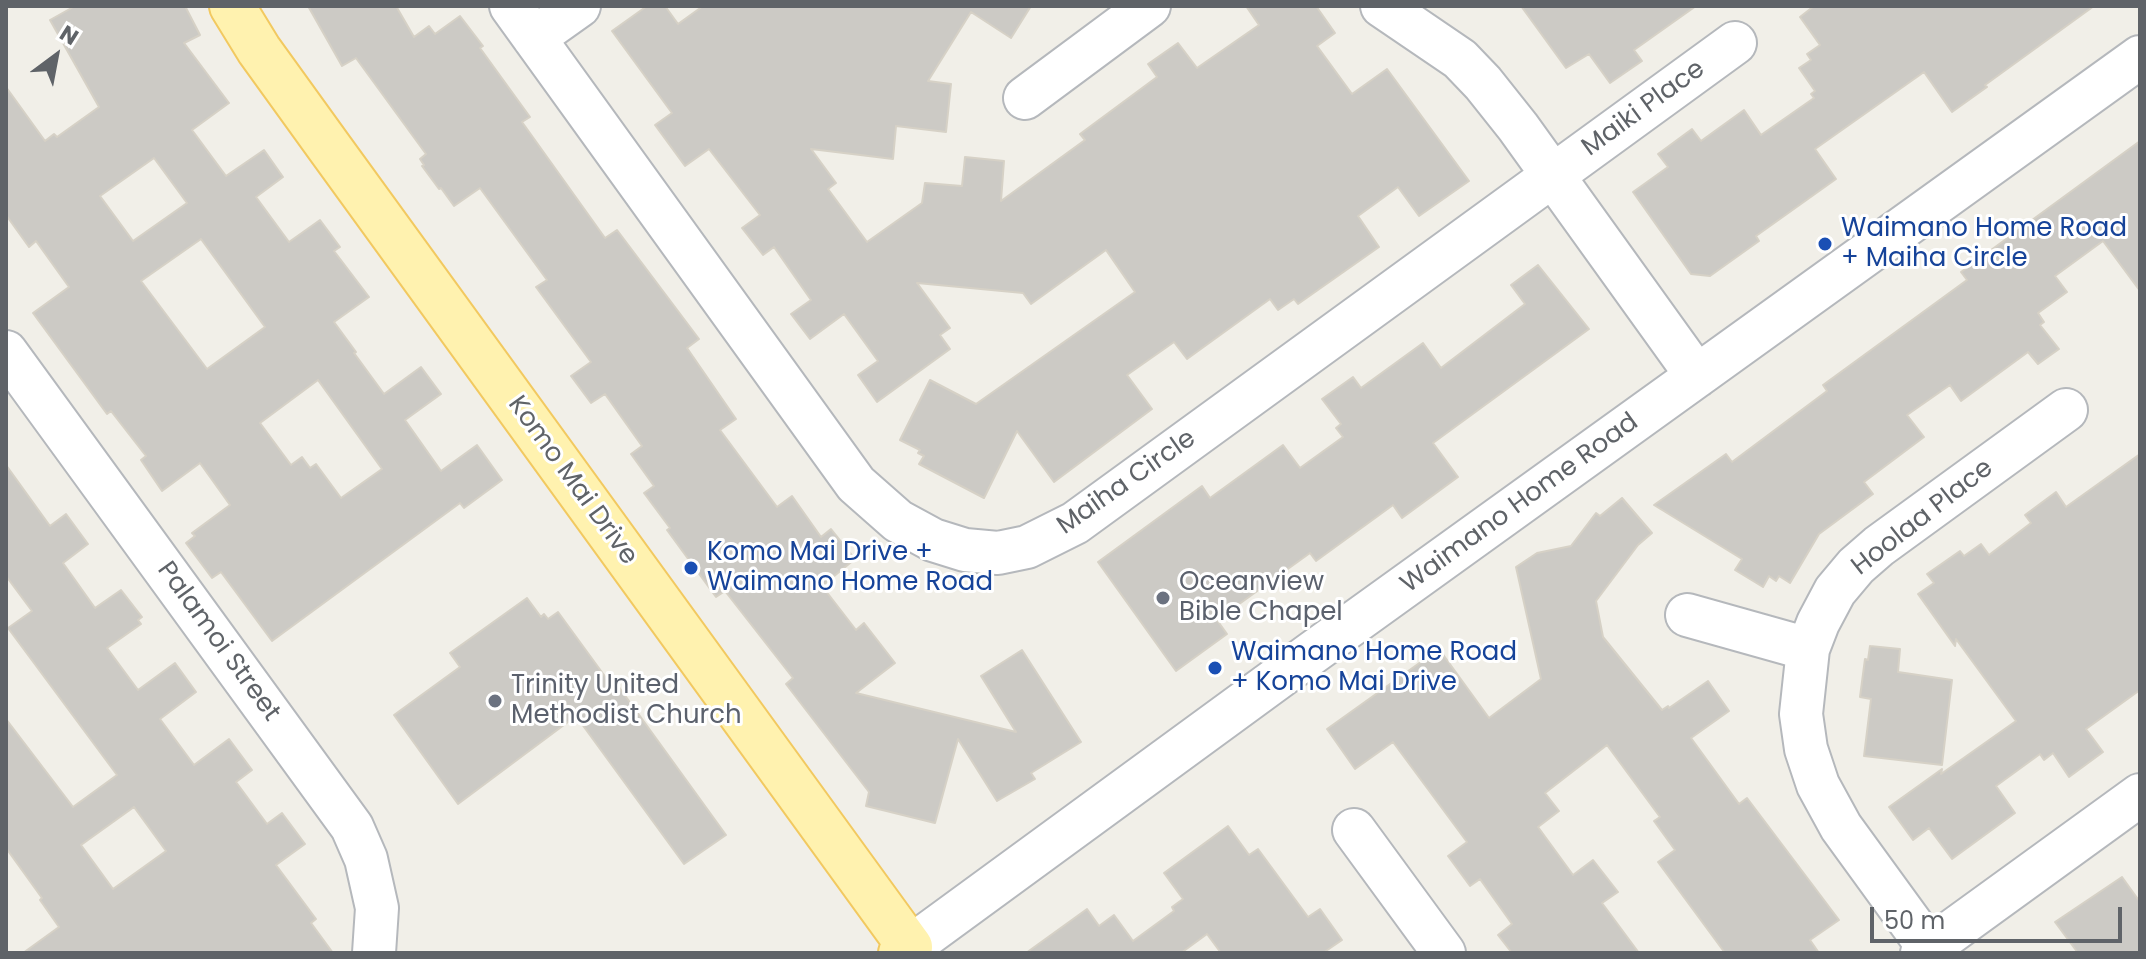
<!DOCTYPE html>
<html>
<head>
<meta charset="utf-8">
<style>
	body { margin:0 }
	#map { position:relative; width:2146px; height:959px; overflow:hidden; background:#f1efe8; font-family:Poppins,sans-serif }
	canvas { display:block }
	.frame { position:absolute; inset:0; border:8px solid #5f6368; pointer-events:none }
	.north { position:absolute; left:16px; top:16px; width:80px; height:80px; -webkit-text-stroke:6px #fff; paint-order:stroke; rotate:32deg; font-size:22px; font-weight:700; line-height:32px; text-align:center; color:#5f6368 }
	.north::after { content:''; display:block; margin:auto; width:28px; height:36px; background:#5f6368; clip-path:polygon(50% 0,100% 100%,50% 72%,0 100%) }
	.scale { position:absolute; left:1870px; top:907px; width:252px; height:36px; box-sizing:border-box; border:4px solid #5f6368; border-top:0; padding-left:10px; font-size:24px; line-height:28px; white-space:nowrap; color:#5f6368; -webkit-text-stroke:6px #fff; paint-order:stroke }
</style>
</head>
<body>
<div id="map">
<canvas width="2146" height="959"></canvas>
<div class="frame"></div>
<div class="north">N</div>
<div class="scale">50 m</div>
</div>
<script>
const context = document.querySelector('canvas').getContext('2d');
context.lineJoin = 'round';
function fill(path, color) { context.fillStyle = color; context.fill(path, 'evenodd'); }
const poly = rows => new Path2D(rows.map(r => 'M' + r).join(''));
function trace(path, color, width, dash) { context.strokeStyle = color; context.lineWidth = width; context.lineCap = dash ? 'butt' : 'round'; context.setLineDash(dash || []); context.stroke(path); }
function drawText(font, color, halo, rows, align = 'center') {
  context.font = font + ' Poppins,sans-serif'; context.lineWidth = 6; context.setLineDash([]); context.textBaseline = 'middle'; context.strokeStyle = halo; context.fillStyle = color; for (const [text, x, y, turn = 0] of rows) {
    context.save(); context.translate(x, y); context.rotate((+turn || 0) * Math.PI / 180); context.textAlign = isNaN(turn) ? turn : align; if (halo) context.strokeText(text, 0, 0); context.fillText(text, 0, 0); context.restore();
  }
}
const building = poly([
	[75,6,185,6,200,35,184,43,229,103,192,130,226,176,264,150,283,177,256,197,289,242,320,220,340,247,334,251,369,297,334,322,356,352,354,353,384,394,421,367,441,394,405,420,441,471,477,445,502,480,464,508,460,503,272,641,221,572,212,578,186,543,195,536,192,533,230,505,200,463,162,491,141,460,146,456,111,411,107,414,33,313,69,287,36,241,29,247,6,215,6,87,45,141,54,134,57,137,99,107,50,20,75,6],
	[154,158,187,203,133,241,100,196,154,158],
	[201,239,265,327,207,369,141,281,201,239],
	[318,380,382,469,341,498,316,464,310,468,302,457,291,465,260,423,318,380],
	[308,6,396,6,414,37,429,26,435,34,460,16,483,46,480,48,530,117,522,122,605,238,617,230,699,339,687,348,736,419,720,430,777,507,792,496,821,537,831,529,855,559,822,586,856,630,864,623,895,663,856,693,1016,732,981,676,1022,650,1081,742,1031,773,1035,779,997,801,958,739,935,823,866,806,869,792,786,684,793,678,725,591,716,597,667,530,670,528,644,493,654,486,631,454,642,446,605,394,591,403,571,376,591,362,536,287,547,280,480,188,454,206,441,188,439,189,422,166,424,165,420,159,426,154,356,58,342,66,308,6],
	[647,6,665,6,678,24,703,6,1031,6,1011,38,971,12,928,81,951,84,946,132,896,126,893,159,811,149,836,183,828,189,867,242,922,203,925,183,962,186,965,157,1004,161,1001,201,1085,140,1080,134,1157,77,1148,64,1178,43,1197,68,1259,25,1246,6,1316,6,1335,33,1317,46,1352,94,1387,69,1469,181,1419,216,1398,187,1358,216,1379,247,1298,304,1294,299,1278,310,1270,299,1187,359,1174,342,1127,375,1152,409,1054,482,1017,431,984,498,919,464,924,456,918,453,920,450,900,440,930,380,976,404,1135,292,1106,250,1031,304,1023,293,917,283,950,328,940,335,950,349,877,402,858,375,878,361,844,314,810,339,791,314,811,300,774,247,763,255,742,228,760,215,709,149,685,166,655,125,672,113,612,31,647,6],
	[1521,6,1696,6,1634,50,1642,61,1610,83,1589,54,1566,68,1521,6],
	[1814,6,2094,6,1985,85,1987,87,1952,112,1924,72,1815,149,1836,179,1756,236,1759,241,1710,276,1691,274,1633,192,1668,167,1658,154,1692,129,1701,141,1744,110,1761,135,1814,98,1811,94,1815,91,1799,68,1811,60,1807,54,1820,45,1800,17,1814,6],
	[2140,141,2140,291,2103,241,2055,276,2067,292,2038,313,2044,322,2040,325,2059,349,2038,364,2028,352,1961,401,1950,385,1907,415,1924,437,1864,482,1873,494,1819,534,1790,583,1779,576,1776,581,1769,576,1763,587,1735,570,1742,559,1654,505,1726,454,1732,462,1827,391,1823,385,1967,280,1961,272,2140,141],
	[1538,265,1589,329,1433,443,1458,477,1402,518,1393,505,1316,561,1310,553,1217,620,1227,634,1176,671,1098,562,1202,486,1210,498,1283,445,1300,468,1343,437,1336,428,1341,424,1322,399,1353,377,1361,388,1423,343,1441,368,1525,304,1511,285,1538,265],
	[2140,454,2140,690,2086,729,2103,752,2069,777,2053,753,2044,760,2040,754,1996,786,2015,813,1952,859,1929,828,1913,840,1889,807,1942,769,1941,774,2016,721,1956,639,1955,646,1918,594,1934,583,1927,574,1960,551,1964,556,1981,544,1989,555,2031,523,2025,515,2056,492,2066,507,2140,454],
	[6,465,50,526,66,514,88,544,63,563,95,608,121,590,142,617,138,620,141,624,107,648,138,690,175,663,196,692,160,719,194,765,229,739,252,770,236,782,267,824,282,813,305,844,276,865,316,919,311,923,333,953,23,953,59,927,40,900,42,898,6,848,6,719,73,807,117,775,8,628,32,611,6,576,6,465],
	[134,807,166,851,113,889,81,845,134,807],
	[1622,498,1652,533,1638,545,1596,601,1603,637,1662,710,1668,706,1669,708,1708,681,1729,711,1691,738,1739,804,1747,798,1839,920,1810,940,1819,953,1725,953,1658,862,1675,850,1654,821,1660,817,1607,745,1545,793,1559,811,1538,827,1573,875,1593,860,1618,892,1602,903,1639,953,1512,953,1498,935,1512,924,1480,879,1470,886,1448,856,1467,842,1393,742,1355,769,1327,729,1439,649,1489,718,1541,679,1516,567,1537,553,1571,546,1596,513,1600,516,1622,498],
	[527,598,541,617,544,614,548,619,558,612,612,686,616,683,726,835,684,864,576,716,458,804,394,715,460,667,450,653,527,598],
	[1870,646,1900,649,1898,672,1952,680,1942,765,1864,756,1871,699,1860,697,1865,659,1868,660,1870,646],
	[1228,826,1249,855,1258,849,1308,917,1320,909,1342,940,1323,953,1221,953,1207,934,1181,953,1026,953,1087,909,1099,926,1114,915,1133,941,1174,911,1172,907,1183,899,1164,873,1228,826],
	[2122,877,2140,902,2140,953,2078,953,2055,922,2122,877]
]);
const minor = poly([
	[511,6,856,484,898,521,933,540,965,550,998,553,1027,547,1075,523,1735,43],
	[1382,6,1460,59,1483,83,1518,127,1697,376],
	[534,38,579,6],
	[1025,98,1149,6],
	[6,352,352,827,366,859,377,908,374,953],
	[1687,615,1808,649],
	[1354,830,1444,953],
	[1929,948,1841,827,1818,785,1806,749,1801,714,1808,649,1818,623,1835,591,1856,566,1879,546,2066,410],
	[915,953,910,947,1312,653,2140,57],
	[1922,953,2140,795]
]);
const major = poly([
	[232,6,259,50,329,147,910,947,901,953]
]);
const markers = [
	[1825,244,8,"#1a4fb4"],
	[691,568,8,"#1a4fb4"],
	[1163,598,8,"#6b7280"],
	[1215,668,8,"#1a4fb4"],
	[495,701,8,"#6b7280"]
];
const streetNames = [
	["Maiki Place",1644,109,-36],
	["Komo Mai Drive",572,481,54],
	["Maiha Circle",1127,483,-35],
	["Waimano Home Road",1520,504,-36],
	["Hoolaa Place",1923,518,-38],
	["Palamoi Street",218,642,54]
];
const transitNames = [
	["Waimano Home Road",1841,229],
	["+ Maiha Circle",1841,259],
	["Komo Mai Drive +",707,553],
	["Waimano Home Road",707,583],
	["Waimano Home Road",1231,653],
	["+ Komo Mai Drive",1231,683]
];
const worshipNames = [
	["Oceanview",1179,583],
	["Bible Chapel",1179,613],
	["Trinity United",511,686],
	["Methodist Church",511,716]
];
fill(building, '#cccac5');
trace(building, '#d6d1c6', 2);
trace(minor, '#b5b8bc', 46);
trace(major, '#f2c960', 48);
trace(minor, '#fff', 42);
trace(major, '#fff2af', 44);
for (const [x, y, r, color] of markers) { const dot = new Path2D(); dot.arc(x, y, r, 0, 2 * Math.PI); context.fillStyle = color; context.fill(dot); trace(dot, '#fff', 3); }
drawText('26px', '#5f6368', '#fff', streetNames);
drawText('26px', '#164399', '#fff', transitNames, 'left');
drawText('26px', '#5b616d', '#fff', worshipNames, 'left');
</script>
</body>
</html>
